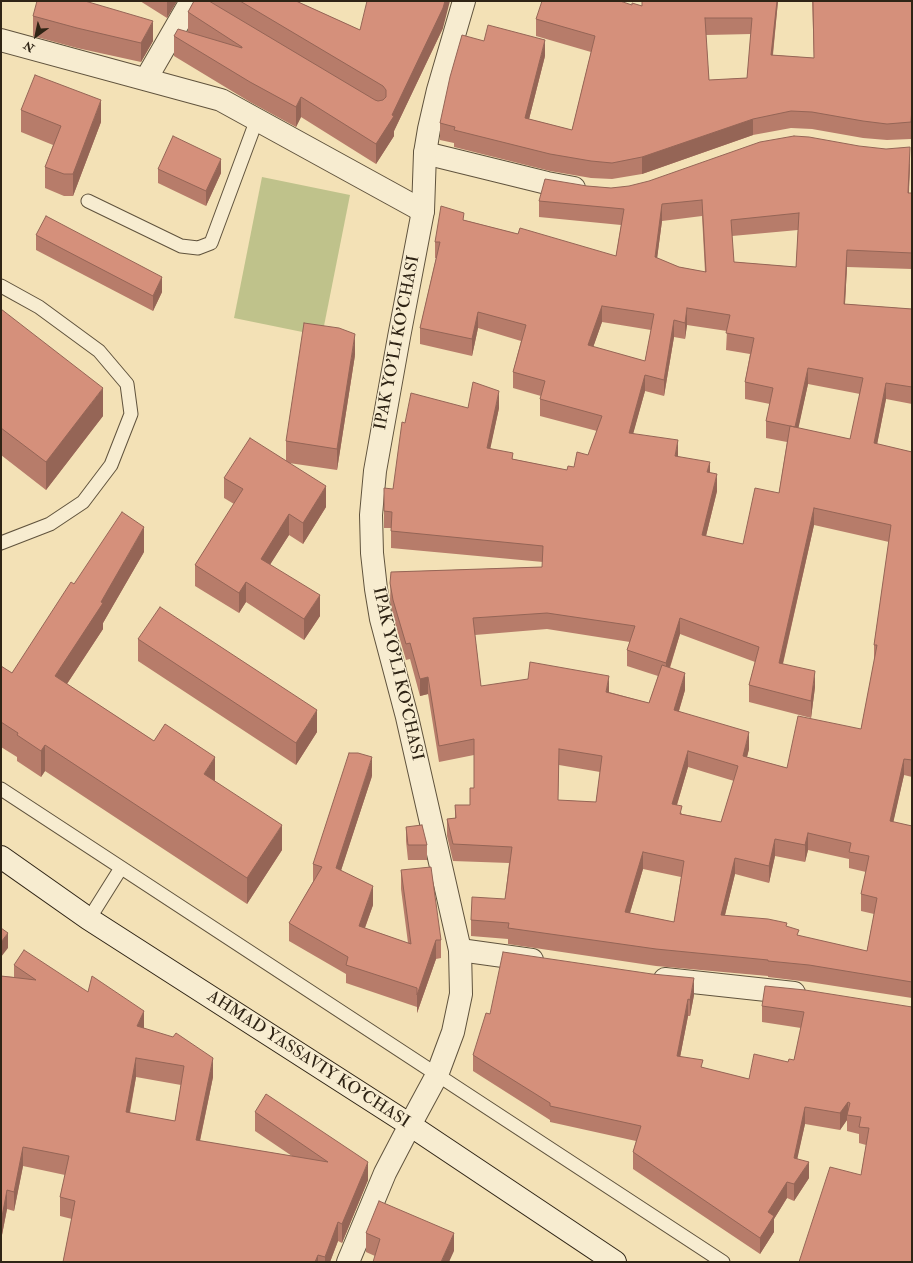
<!DOCTYPE html>
<html>
<head>
<meta charset="utf-8">
<style>
	body { margin:0 }
	#map { position:relative; width:913px; height:1263px; overflow:hidden; background:#f3e1b6; font-family:"IM FELL Double Pica",serif }
	canvas { display:block }
	.frame { position:absolute; inset:0; border:2px solid #2f2415; pointer-events:none }
	.north { position:absolute; left:16px; top:16px; width:40px; height:40px; -webkit-text-stroke:3px #f7ecd0; paint-order:stroke; rotate:213deg; font-size:11px; font-weight:700; line-height:16px; text-align:center; color:#2f2415 }
	.north::after { content:''; display:block; margin:auto; width:14px; height:18px; background:#2f2415; clip-path:polygon(50% 0,100% 100%,50% 72%,0 100%) }
</style>
</head>
<body>
<div id="map">
<canvas width="913" height="1263"></canvas>
<div class="frame"></div>
<div class="north">N</div>
</div>
<script>
const context = document.querySelector('canvas').getContext('2d');
context.lineJoin = 'round';
function fill(path, color) { context.fillStyle = color; context.fill(path, 'evenodd'); }
const poly = rows => new Path2D(rows.map(r => 'M' + r).join(''));
function trace(path, color, width, dash) { context.strokeStyle = color; context.lineWidth = width; context.lineCap = dash ? 'butt' : 'round'; context.setLineDash(dash || []); context.stroke(path); }
function drawText(font, color, halo, rows, align = 'center') {
  context.font = font + ' "IM FELL Double Pica",serif'; context.lineWidth = 3; context.setLineDash([]); context.textBaseline = 'middle'; context.strokeStyle = halo; context.fillStyle = color; for (const [text, x, y, turn = 0] of rows) {
    context.save(); context.translate(x, y); context.rotate((+turn || 0) * Math.PI / 180); context.textAlign = isNaN(turn) ? turn : align; if (halo) context.strokeText(text, 0, 0); context.fillText(text, 0, 0); context.restore();
  }
}
const green = poly([
	[262,177,350,195,322,336,234,318]
]);
const service = poly([
	[88,201,181,246,198,248,211,243,257,119],
	[1,286,39,307,99,351,127,384,131,414,111,465,83,502,50,524,1,543],
	[1,789,723,1262],
	[89,919,121,868]
]);
const minor = poly([
	[1,40,221,100,423,211],
	[146,79,191,1],
	[425,153,547,183,574,188],
	[460,950,532,960],
	[665,979,794,993],
	[348,1262,385,1173,410,1125]
]);
const tertiary = poly([
	[410,1125,437,1075,453,1032,461,994,460,950,407,717,381,619,376,589,372,553,371,515,375,471,399,337,423,211,425,153,429,129,438,90,464,1]
]);
const secondary = poly([
	[1,857,89,919,410,1125,615,1262]
]);
const wall = poly([
	[140,1,177,1,167,18],
	[194,1,296,1,360,30,443,28,394,131,394,136,376,164,301,117,296,127,250,102,174,56,174,36,188,32,188,12],
	[642,1,778,1,773,55,814,58,812,1,912,1,911,139,887,140,863,138,812,129,791,128,753,135,642,174,612,179,591,178,550,171,454,147,454,143,440,140,440,123,545,56,529,119,572,130,591,52,536,36,536,19,632,5,642,6],
	[751,34,747,78,709,80,706,35],
	[90,3,153,41,141,62,77,48,33,36,33,16],
	[21,110,101,122,73,196,64,196,45,188,45,167,53,145,21,132],
	[910,164,909,193,912,193,912,269,847,267,845,304,912,309,912,404,886,399,877,444,912,452,912,777,904,775,893,822,912,826,912,998,809,982,768,977,768,976,656,966,508,944,508,939,471,936,471,920,505,899,509,863,453,861,447,836,447,819,455,818,455,805,470,805,474,788,474,755,439,762,428,694,420,696,410,659,406,660,393,616,390,600,391,572,542,567,543,562,391,548,391,528,384,528,384,511,393,489,405,423,468,408,499,408,490,448,513,459,567,470,574,467,588,455,597,431,540,416,540,399,541,396,513,388,513,372,521,341,478,328,472,356,420,344,420,328,436,258,435,258,435,242,464,220,518,234,616,256,621,225,539,217,539,201,587,186,611,188],
	[702,216,705,272,679,267,657,258,662,221],
	[798,230,796,267,734,262,732,236],
	[602,322,651,330,645,361,593,347],
	[687,325,727,331,726,350,750,354,745,382,745,399,770,404,766,421,766,438,787,442,779,493,743,544,706,536,717,491,710,473,633,433,645,391,664,396,674,337,685,339],
	[808,384,860,394,850,439,798,428],
	[814,525,889,542,874,645,874,662,861,729,787,768,747,757,749,749,679,711,685,690,670,668,680,634,755,662,749,685,749,702,811,718,815,687,783,664],
	[547,629,630,642,627,650,627,666,658,676,649,703,609,692,481,686,475,635],
	[559,765,600,772,596,802,558,800],
	[688,767,734,781,721,822,682,814,677,805],
	[808,850,849,859,849,868,866,872,861,894,861,911,874,914,867,951,799,936,787,927,725,915,735,874,769,883,775,856,805,862],
	[643,869,681,877,674,922,630,913],
	[158,169,221,173,206,206,158,183],
	[36,235,162,292,153,311,36,250],
	[1,309,103,416,46,490,1,455],
	[355,355,337,470,289,463,326,507,303,544,289,535,270,564,320,616,304,640,246,602,239,613,195,586,195,565,234,504,224,498,224,478,286,461,286,441],
	[144,552,103,623,103,629,67,684,215,781,282,850,247,904,45,771,41,777,17,761,17,757,1,747,1,666,12,673,74,584],
	[138,639,317,732,296,765,138,661],
	[372,776,341,870,373,905,365,928,408,943,401,889,401,870,441,940,441,958,436,959,417,1013,417,1007,346,983,346,974,289,941,289,923,313,882,313,864],
	[406,827,427,845,427,860,408,860,406,841],
	[14,965,144,1028,213,1077,200,1141,292,1156,255,1131,255,1112,368,1180,342,1243,338,1241,330,1262,63,1262,72,1219,60,1216,60,1197,65,1175,23,1166,14,1211,7,1209,1,1240,1,976,14,977],
	[136,1077,181,1085,175,1121,130,1113],
	[694,995,690,1016,688,1016,680,1057,703,1068,749,1079,788,1062,794,1060,801,1028,762,1022,762,1006,910,1007,861,1175,866,1145,859,1143,859,1134,847,1131,847,1120,840,1130,805,1124,797,1158,809,1178,794,1201,787,1198,774,1219,774,1232,760,1254,633,1169,633,1152,636,1141,550,1122,550,1120,473,1071,473,1055,490,1014],
	[366,1233,454,1251,375,1256,366,1252]
]);
const shadedWall = poly([
	[167,1,177,1,167,18],
	[445,1,450,1,443,28,394,131,394,136,376,164,376,144,392,115],
	[777,1,778,1,771,71,771,55],
	[153,21,153,41,141,62,141,43],
	[545,40,545,56,525,135,525,118],
	[301,97,301,117,296,127,296,107],
	[101,100,101,122,73,196,73,174],
	[912,108,912,124,911,139,911,122],
	[753,119,753,135,642,174,642,157],
	[910,147,910,164,908,209,908,193],
	[221,159,221,173,206,206,206,191],
	[662,204,662,221,655,274,655,257],
	[847,250,847,267,844,320,844,304],
	[162,277,162,292,153,311,153,296],
	[602,306,602,322,588,362,588,345],
	[687,308,687,325,685,339,685,323],
	[478,312,478,328,472,356,472,339],
	[674,320,674,337,664,396,664,380],
	[355,334,355,355,337,470,337,449],
	[808,368,808,384,795,444,795,427],
	[645,375,645,391,629,449,629,433],
	[886,383,886,399,874,460,874,443],
	[103,388,103,416,46,490,46,462],
	[499,391,499,408,487,464,487,448],
	[678,440,678,457,675,456],
	[710,462,710,479,707,472],
	[717,474,717,491,702,552,702,535],
	[326,486,326,507,303,544,303,523],
	[814,508,814,525,779,680,779,663],
	[289,514,289,535,261,579,261,559],
	[144,527,144,552,103,623,103,629,55,702,55,676,101,602],
	[246,582,246,602,239,613,239,593],
	[320,595,320,616,304,640,304,619],
	[680,618,680,634,666,679,666,663],
	[815,671,815,687,811,718,811,701],
	[685,673,685,690,674,727,674,710],
	[609,676,609,693,606,692],
	[428,677,428,694,420,696,420,679],
	[317,710,317,732,296,765,296,743],
	[749,732,749,749,743,772,743,756],
	[45,745,45,771,41,777,41,751],
	[688,751,688,767,672,821,672,804],
	[215,757,215,782,204,774],
	[372,757,372,776,336,886,336,868],
	[904,759,904,775,890,837,890,821],
	[282,825,282,850,247,904,247,878],
	[808,833,808,850,805,862,805,845],
	[775,839,775,856,769,883,769,866],
	[643,852,643,869,625,929,625,912],
	[735,858,735,874,721,931,721,915],
	[373,886,373,905,359,944,359,926],
	[8,933,8,948,1,957,1,942],
	[436,940,436,959,417,1013,417,995],
	[694,978,694,995,690,1016,690,1000],
	[688,999,688,1016,677,1073,677,1056],
	[144,1011,144,1030,137,1026],
	[136,1058,136,1077,126,1131,126,1112],
	[213,1058,213,1077,196,1159,196,1140],
	[848,1102,848,1115,847,1115,847,1120,840,1130,840,1113],
	[805,1107,805,1124,794,1174,794,1158],
	[23,1147,23,1166,14,1211,14,1192],
	[368,1162,368,1180,342,1243,342,1224],
	[809,1162,809,1178,794,1201,794,1184],
	[787,1182,787,1198,774,1219,774,1232,760,1254,760,1238,768,1212],
	[7,1190,7,1209,1,1240,1,1222],
	[338,1222,338,1241,330,1262,325,1262,325,1257],
	[454,1233,454,1251,449,1262,441,1262],
	[318,1255,318,1262,315,1262]
]);
const building = poly([
	[37,1,85,1,153,21,141,43,77,28,33,16,37,1],
	[194,1,209,1,375,100,378,101,383,100,386,97,386,90,383,86,240,1,296,1,360,30,367,1,445,1,443,8,392,115,394,116,376,144,301,97,296,107,250,82,174,36,178,29,242,48,242,47,188,12,194,1],
	[542,1,620,1,632,5,632,3,642,6,642,1,777,1,771,55,814,58,813,1,912,1,912,108,911,122,887,124,863,121,812,112,791,111,753,119,642,157,612,163,591,161,550,154,454,130,455,127,440,123,450,77,462,35,484,41,488,25,545,40,525,118,572,130,595,36,536,19,542,1],
	[705,18,752,18,747,78,709,80,705,18],
	[35,75,101,100,73,174,64,174,45,167,61,126,21,110,35,75],
	[173,136,221,159,206,191,158,169,173,136],
	[794,136,809,137,859,146,886,149,910,147,908,193,912,193,912,253,847,250,844,304,912,309,912,387,886,383,874,443,912,452,912,760,904,759,890,821,912,826,912,982,809,965,768,961,768,960,656,949,508,928,509,923,471,920,472,897,505,899,512,847,453,844,447,819,456,818,455,805,470,805,470,788,474,788,474,739,439,746,428,677,420,679,410,643,406,644,393,600,390,583,391,572,542,567,543,546,391,531,392,512,384,511,384,488,393,489,402,422,405,423,411,393,468,408,473,382,499,391,487,448,513,453,512,459,567,470,568,466,574,467,577,452,588,455,602,416,540,399,545,381,513,372,526,325,478,312,472,339,420,328,440,242,435,242,441,206,464,213,463,220,518,234,520,228,616,256,624,209,539,201,545,179,587,186,611,188,629,186,649,181,760,142,794,136],
	[702,200,706,272,679,267,655,257,662,204,702,200],
	[799,213,796,267,734,262,731,220,799,213],
	[602,306,654,314,645,361,588,345,602,306],
	[687,308,730,315,726,333,754,338,745,382,773,388,766,421,795,427,808,368,863,378,850,439,790,426,779,493,755,488,743,544,702,535,717,474,707,472,710,462,675,456,678,440,629,433,645,375,664,380,674,320,685,323,687,308],
	[814,508,891,525,874,645,877,645,861,729,798,716,787,768,743,756,749,732,674,710,685,673,662,665,649,703,606,692,609,676,530,662,528,679,481,686,473,618,547,613,635,626,627,650,666,663,680,618,759,647,749,685,811,701,815,671,779,663,814,508],
	[559,749,602,756,596,802,558,800,559,749],
	[688,751,738,766,721,822,680,814,682,806,672,804,688,751],
	[808,833,851,843,849,852,869,856,861,894,877,898,867,951,797,935,799,930,786,926,787,923,768,919,721,915,735,858,769,866,775,839,805,845,808,833],
	[643,852,684,861,674,922,625,912,643,852],
	[46,216,162,277,153,296,36,235,46,216],
	[1,309,103,388,46,462,1,428,1,309],
	[304,323,339,328,355,334,337,449,286,441,304,323],
	[250,438,326,486,303,523,289,514,261,559,320,595,304,619,246,582,239,593,195,565,243,489,224,478,250,438],
	[122,512,144,527,101,602,103,603,55,676,154,741,165,724,215,757,204,774,282,825,247,878,45,745,41,751,17,735,18,733,1,722,1,666,12,673,71,582,74,584,122,512],
	[160,607,317,710,296,743,138,639,160,607],
	[349,753,358,753,372,757,336,868,373,886,359,926,411,944,401,870,431,867,441,940,436,940,417,995,417,988,346,965,348,957,289,923,322,867,313,864,349,753],
	[422,825,427,845,408,845,406,827,422,825],
	[1,928,8,933,1,942,1,928],
	[24,950,88,992,92,976,144,1011,137,1026,173,1037,176,1033,213,1058,196,1140,328,1162,255,1112,266,1094,368,1162,342,1224,338,1222,325,1257,318,1255,315,1262,63,1262,75,1201,60,1197,69,1156,23,1147,14,1192,7,1190,1,1222,1,976,36,980,14,965,24,950],
	[136,1058,184,1066,175,1121,126,1112,136,1058],
	[503,952,652,974,694,978,690,1000,688,999,677,1056,703,1060,701,1067,749,1079,754,1054,788,1062,789,1059,794,1060,804,1012,762,1006,765,986,805,990,912,1007,912,1262,799,1262,830,1167,861,1175,869,1128,859,1127,861,1117,847,1115,850,1103,848,1102,840,1113,805,1107,794,1158,809,1162,794,1184,787,1182,768,1212,774,1216,760,1238,633,1152,641,1126,550,1106,550,1103,473,1055,486,1013,490,1014,503,952],
	[379,1201,454,1233,441,1262,373,1262,380,1239,366,1233,379,1201]
]);
const streetNames = [
	["IPAK YO'LI KO'CHASI",398,343,-79],
	["IPAK YO'LI KO'CHASI",397,674,77],
	["AHMAD YASSAVIY KO'CHASI",308,1060,33]
];
fill(green, '#bfc28b');
trace(service, '#60533d', 15);
trace(minor, '#60533d', 24);
trace(tertiary, '#60533d', 24);
trace(secondary, '#2f2415', 24);
trace(service, '#f7ecd0', 13);
trace(minor, '#f7ecd0', 22);
trace(tertiary, '#f7ecd0', 22);
trace(secondary, '#f7ecd0', 22);
fill(wall, '#b77c6a');
fill(shadedWall, '#956556');
fill(building, '#d5907b');
trace(building, '#956556', 1);
drawText('17px', '#2f2415', '#f7ecd0', streetNames);
</script>
</body>
</html>
